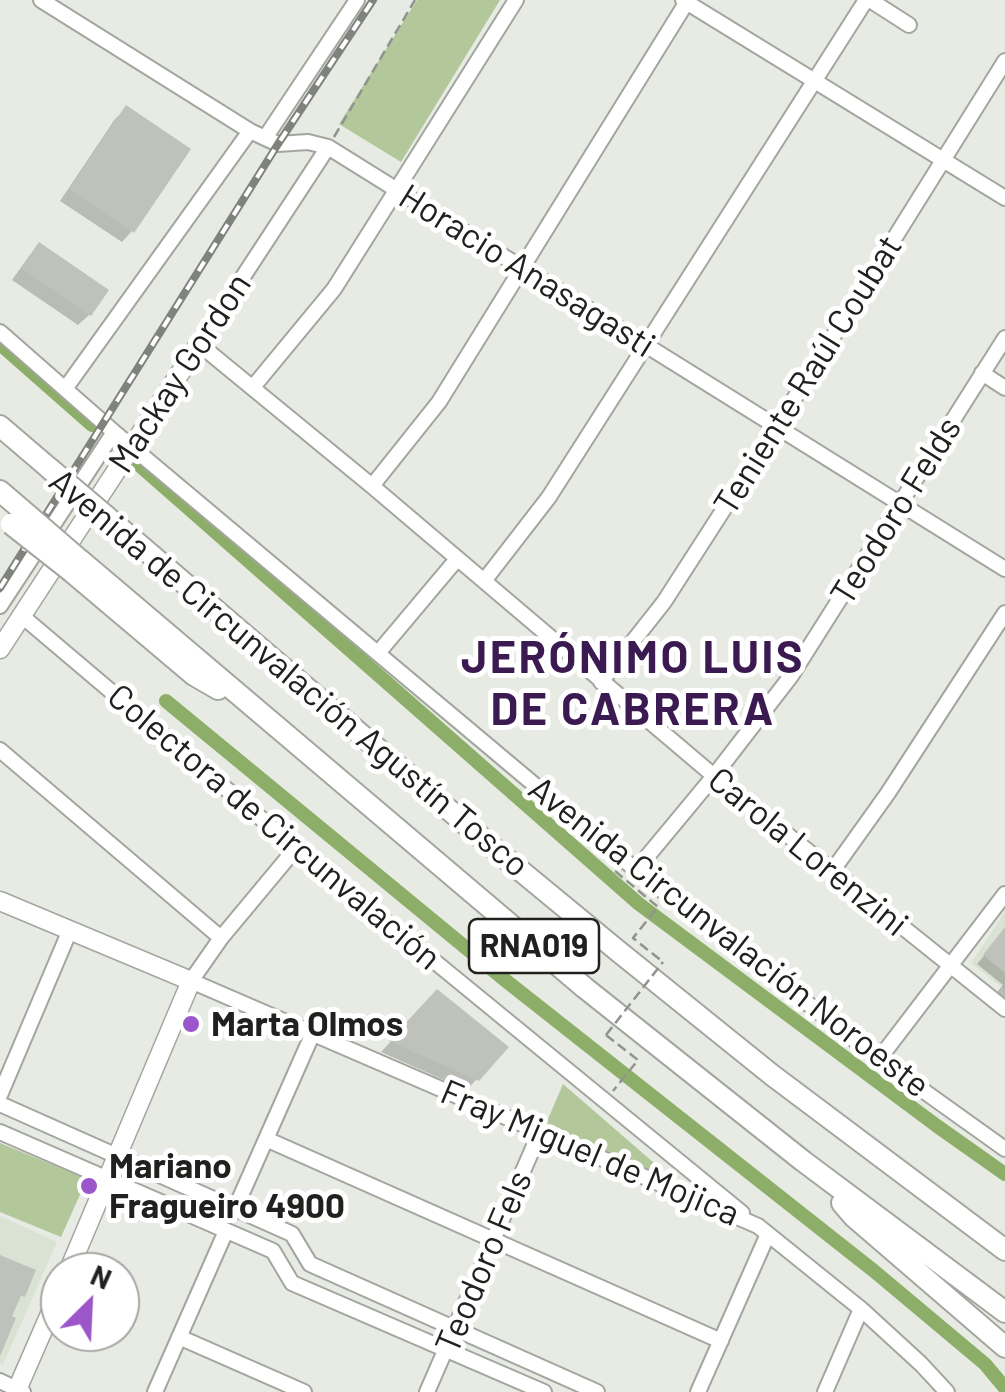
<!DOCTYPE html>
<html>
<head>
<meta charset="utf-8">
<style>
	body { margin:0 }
	#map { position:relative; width:1005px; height:1392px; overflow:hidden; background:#e7ebe3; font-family:Barlow,sans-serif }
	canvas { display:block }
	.north { position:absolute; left:40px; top:1252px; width:100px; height:100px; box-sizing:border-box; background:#fff; border:2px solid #a6a6a5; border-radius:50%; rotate:24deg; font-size:28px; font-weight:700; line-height:40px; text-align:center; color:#20211e }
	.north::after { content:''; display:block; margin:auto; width:35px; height:45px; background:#9b56ca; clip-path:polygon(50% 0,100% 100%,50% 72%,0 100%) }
</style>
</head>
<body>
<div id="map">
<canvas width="1005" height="1392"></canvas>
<div class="north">N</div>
</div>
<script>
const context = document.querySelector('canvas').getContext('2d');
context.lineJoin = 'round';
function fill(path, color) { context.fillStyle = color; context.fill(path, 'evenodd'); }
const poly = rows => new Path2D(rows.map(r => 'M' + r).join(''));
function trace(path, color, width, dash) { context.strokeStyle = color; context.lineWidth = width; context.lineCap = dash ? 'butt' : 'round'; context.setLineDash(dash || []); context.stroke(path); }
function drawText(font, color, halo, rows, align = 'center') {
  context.font = font + ' Barlow,sans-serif'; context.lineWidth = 10; context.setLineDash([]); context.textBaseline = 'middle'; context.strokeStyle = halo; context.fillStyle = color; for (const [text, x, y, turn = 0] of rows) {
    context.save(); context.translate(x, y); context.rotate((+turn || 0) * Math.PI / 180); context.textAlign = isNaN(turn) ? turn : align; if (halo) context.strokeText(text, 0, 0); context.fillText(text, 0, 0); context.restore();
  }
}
const built = poly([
	[1005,912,1005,990,971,963],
	[0,1216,57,1242,3,1365,0,1364]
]);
const green = poly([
	[417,0,500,0,401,162,339,124],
	[563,1084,676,1182,545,1126],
	[0,1143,87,1179,61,1237,0,1212]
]);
const shadow = poly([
	[126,109,132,231,122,242,60,201,115,119],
	[40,245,106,290,89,315,78,325,12,280,29,256],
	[1005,932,1005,998,997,992,1003,985,977,964],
	[426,1003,477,1079,466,1090,381,1052]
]);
const canal = poly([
	[0,344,92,425],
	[138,464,639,904,937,1126,1005,1174],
	[166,701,505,980,874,1271,985,1364,1005,1388]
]);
const building = poly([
	[126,105,191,149,134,233,69,189],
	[39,242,109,290,91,316,21,268],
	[1005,927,1005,973,983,955],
	[437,989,509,1047,479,1081,389,1041],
	[0,1255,36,1270,25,1297,21,1296,12,1316,16,1318,0,1356]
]);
const path = poly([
	[334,137,415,0],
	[615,871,658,907,633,938,663,962],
	[606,1035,638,1060,613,1091]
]);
const minor = poly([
	[41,0,250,131,278,144,308,142,328,147,1005,569],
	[683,0,1005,198],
	[870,0,909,25],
	[265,138,357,0],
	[328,147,199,344,372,486,714,776,1005,1009],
	[0,332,114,432,636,870,879,1059,1005,1149],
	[982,373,1005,388],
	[253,387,334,289,516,0],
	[65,389,250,131],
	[372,486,439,402,688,0],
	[484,581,549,497,866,0],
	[0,606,114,432],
	[22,616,296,848,742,1213],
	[378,653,457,559],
	[601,682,664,602,776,428,1005,61],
	[0,750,221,938],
	[296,848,221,938,191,981,758,1226,861,1309,921,1364,947,1392],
	[636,870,714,776,791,676,1005,338],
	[833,870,888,793,1005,613],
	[879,1059,1005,894],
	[0,1095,70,930],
	[0,1104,292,1234,310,1264,597,1392],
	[0,1132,273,1251,292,1283,544,1392],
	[266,1139,721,1341],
	[235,1209,313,1033],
	[179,1337,304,1392],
	[0,1381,23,1392],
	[155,1392,226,1231],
	[427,1392,540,1132],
	[698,1392,768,1234],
	[825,1392,861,1309]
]);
const major = poly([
	[0,649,199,344],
	[0,901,191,981,68,1272],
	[16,1392,60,1291]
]);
const highway = poly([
	[0,426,49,468],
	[0,491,21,509],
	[107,517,504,857,618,951,772,1075,1005,1250],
	[80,560,585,988,803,1161,1005,1312],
	[72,572,194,675,218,689],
	[842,1203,854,1217,1005,1347]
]);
const rail = poly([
	[0,588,278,144,373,0]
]);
const pathBridge = poly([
	[606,1035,663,962]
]);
const highwayBridge = poly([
	[49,468,107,517],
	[21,509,80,560],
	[11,524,72,572]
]);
const markers = [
	[191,1024,10,"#9b56ca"],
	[89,1186,10,"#9b56ca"]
];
const shields = [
	[534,946,130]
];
const shieldNames = [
	["RNA019",534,946]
];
const streetNames = [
	["Horacio Anasagasti",527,271,32],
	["Mackay Gordon",180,373,-57],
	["Teniente Raúl Coubat",808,375,-58],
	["Teodoro Felds",896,511,-58],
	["Avenida de Circunvalación Agustín Tosco",289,673,40],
	["Colectora de Circunvalación",274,827,40],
	["Carola Lorenzini",808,852,39],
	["Avenida Circunvalación Noroeste",729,937,38],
	["Fray Miguel de Mojica",590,1153,23],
	["Teodoro Fels",484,1262,-67]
];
const poiNames = [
	["Marta Olmos",211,1024],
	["Mariano",109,1166],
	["Fragueiro 4900",109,1206]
];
const districtNames = [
	["JERÓNIMO LUIS",633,658],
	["DE CABRERA",633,710]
];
fill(built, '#dae2d3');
fill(green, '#b2c89a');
fill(shadow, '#0003');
trace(canal, '#8dae68', 14);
fill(building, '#bfc2bb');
trace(minor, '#a2a69f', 18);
trace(major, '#a2a69f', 21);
trace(highway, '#a2a69f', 24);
trace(path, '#91948e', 2.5, [10, 5]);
trace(minor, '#fff', 14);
trace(major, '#fff', 18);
trace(highway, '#fff', 20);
trace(rail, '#80837d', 8);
trace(rail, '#fff', 4, [11]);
trace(highwayBridge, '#a2a69f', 24, []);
trace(pathBridge, '#91948e', 2.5, [10, 5]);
trace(highwayBridge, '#fff', 20);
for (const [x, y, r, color] of markers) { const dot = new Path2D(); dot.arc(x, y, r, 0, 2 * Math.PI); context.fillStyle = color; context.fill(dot); trace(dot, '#fff', 4); }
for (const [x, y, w] of shields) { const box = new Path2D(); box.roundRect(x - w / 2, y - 27, w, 54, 8); context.fillStyle = '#fff'; context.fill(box); trace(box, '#20211e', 2.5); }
drawText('bold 32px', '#20211e', null, shieldNames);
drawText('35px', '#20211e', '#fff', streetNames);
drawText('bold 35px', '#20211e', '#fff', poiNames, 'left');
context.letterSpacing = '2.5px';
drawText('bold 45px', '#3b1a51', '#fff', districtNames);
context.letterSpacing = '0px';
</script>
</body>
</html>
